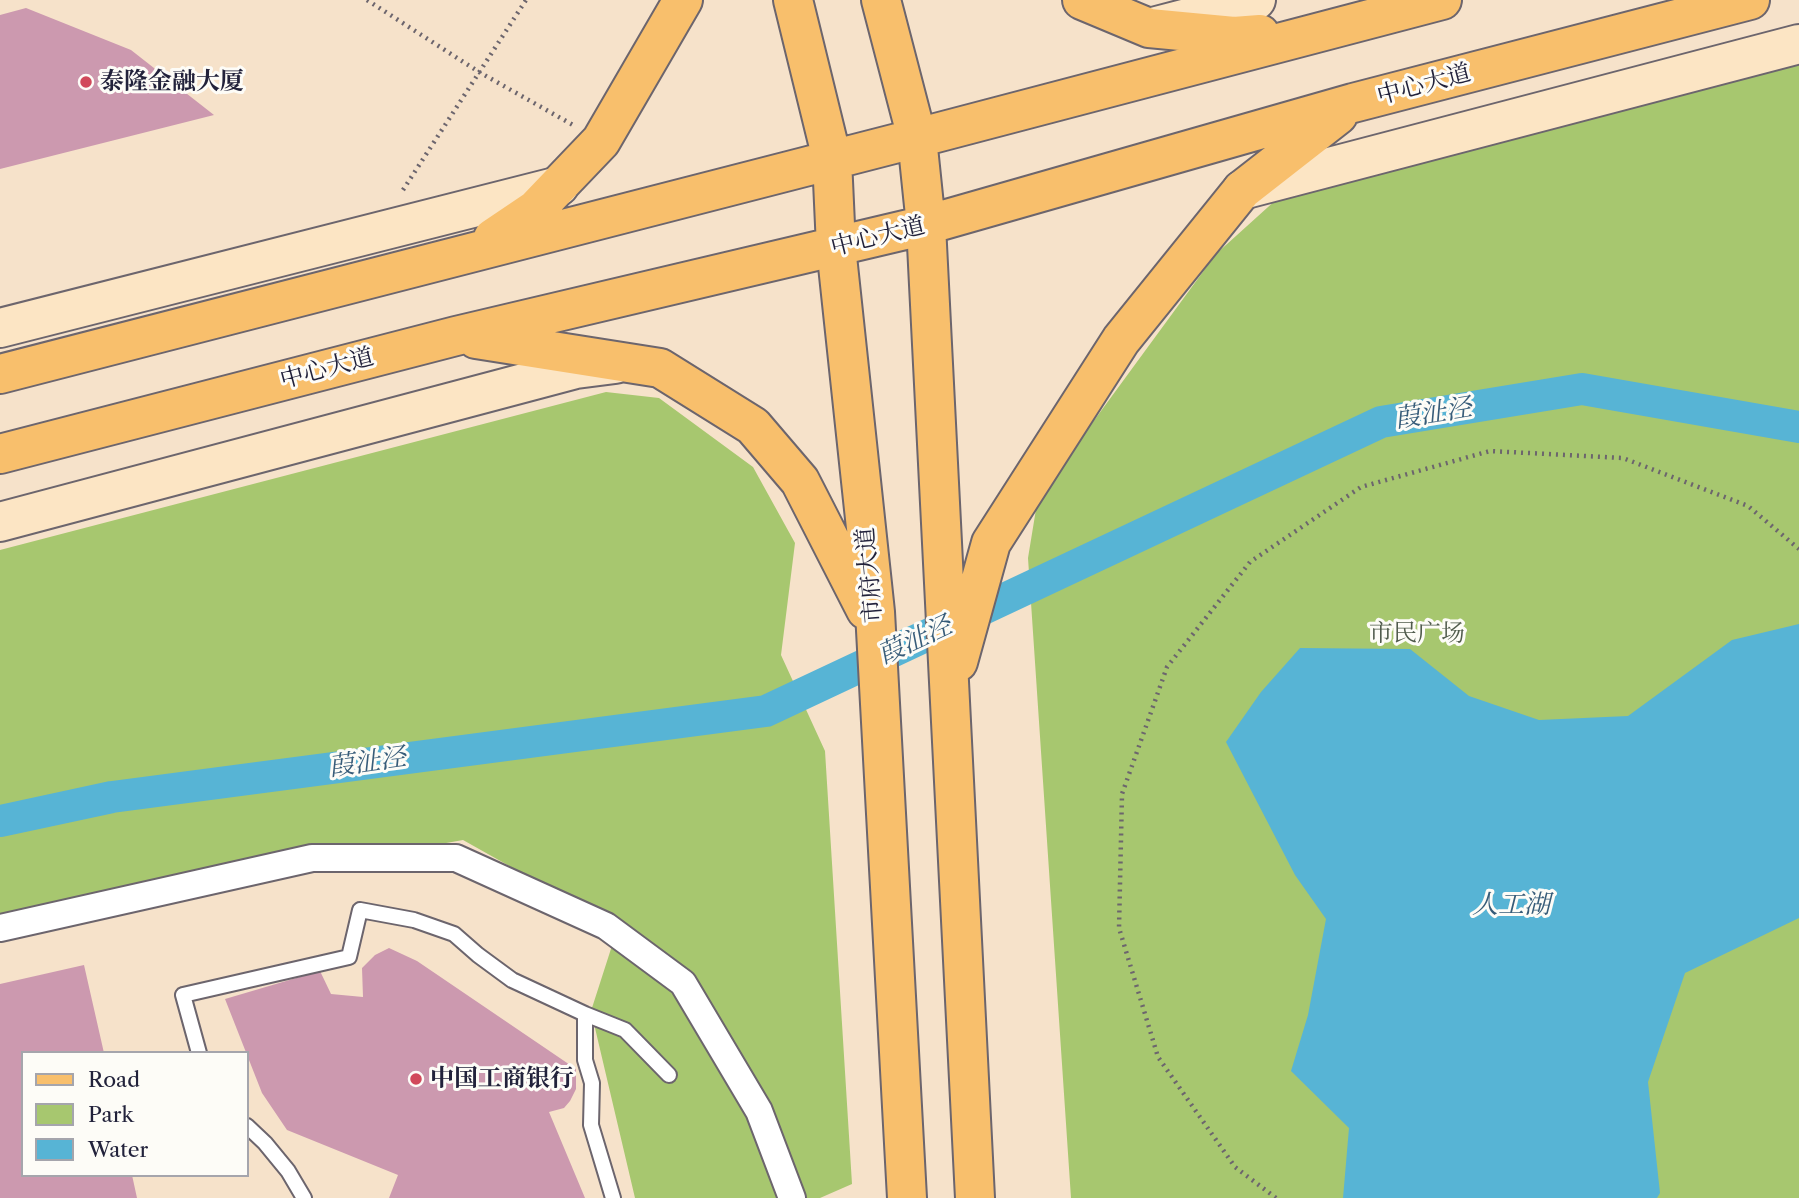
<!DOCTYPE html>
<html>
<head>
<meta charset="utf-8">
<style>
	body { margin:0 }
	#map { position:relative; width:1799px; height:1198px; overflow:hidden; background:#f6e2ca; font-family:"Libre Caslon Text",serif }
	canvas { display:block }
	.legend { position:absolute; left:21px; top:1051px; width:228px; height:126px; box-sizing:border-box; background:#fdfcf7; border:2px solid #a5a5ac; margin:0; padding:9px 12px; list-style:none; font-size:21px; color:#22223b }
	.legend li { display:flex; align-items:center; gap:14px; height:35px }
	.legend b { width:35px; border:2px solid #a5a5ac }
</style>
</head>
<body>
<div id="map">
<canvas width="1799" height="1198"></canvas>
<ul class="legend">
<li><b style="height:9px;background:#f8bf6c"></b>Road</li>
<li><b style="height:19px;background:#a7c76f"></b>Park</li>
<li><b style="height:19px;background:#57b4d5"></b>Water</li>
</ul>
</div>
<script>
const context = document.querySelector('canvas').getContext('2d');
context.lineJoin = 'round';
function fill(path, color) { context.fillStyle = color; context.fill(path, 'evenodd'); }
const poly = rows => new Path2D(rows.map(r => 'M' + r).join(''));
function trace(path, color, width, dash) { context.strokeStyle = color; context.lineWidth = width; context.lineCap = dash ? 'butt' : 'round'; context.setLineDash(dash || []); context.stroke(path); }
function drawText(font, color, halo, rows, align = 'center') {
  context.font = font + ' "Libre Caslon Text","Noto Serif SC",serif'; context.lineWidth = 6; context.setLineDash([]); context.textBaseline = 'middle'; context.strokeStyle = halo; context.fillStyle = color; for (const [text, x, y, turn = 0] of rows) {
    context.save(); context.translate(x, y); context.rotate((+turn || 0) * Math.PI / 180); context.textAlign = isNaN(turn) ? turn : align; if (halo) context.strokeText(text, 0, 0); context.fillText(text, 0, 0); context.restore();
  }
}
const green = poly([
	[1799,58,1799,1198,1071,1198,1028,558,1038,497,1216,254,1288,189],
	[606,392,659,398,753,467,795,543,781,655,825,751,852,1184,820,1198,635,1198,591,1011,618,927,463,840,0,923,0,550]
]);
const water = poly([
	[1799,624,1799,918,1685,973,1648,1082,1660,1193,1657,1198,1343,1198,1349,1128,1291,1071,1308,1015,1326,919,1295,875,1226,742,1261,692,1300,648,1410,649,1469,696,1539,720,1628,716,1732,640]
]);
const canal = poly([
	[0,821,112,797,766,711,1381,422,1582,389,1799,427]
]);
const building = poly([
	[26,8,131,50,214,115,0,169,0,15],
	[389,948,417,961,576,1069,576,1089,570,1101,564,1108,549,1112,585,1198,389,1198,398,1175,287,1130,262,1093,225,999,320,971,331,994,363,997,362,968,375,955],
	[84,965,104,1053,23,1053,23,1175,132,1175,137,1198,0,1198,0,984]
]);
const path = poly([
	[367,0,479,72,573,125],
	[403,190,526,0],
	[1276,1198,1235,1167,1158,1057,1119,928,1122,794,1167,667,1250,562,1361,487,1490,451,1623,458,1748,506,1799,549]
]);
const lane = poly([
	[199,1053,183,995,349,957,360,910,414,920,454,934,478,955,512,980,585,1014],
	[247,1126,265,1143,288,1171,304,1198],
	[613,1198,591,1125,592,1083,585,1060,585,1014,625,1030,669,1075]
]);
const street = poly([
	[0,928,312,858,456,858,606,926,683,983,759,1111,792,1198]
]);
const secondary = poly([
	[1153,27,1256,0],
	[1242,190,1799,44],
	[0,328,559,186],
	[0,522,576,369,615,364]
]);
const primary = poly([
	[793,0,832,159,836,247,875,612,907,1198],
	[881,0,917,138,926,225,975,1198],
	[1082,0,1149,28,1234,36,1260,34],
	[493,238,536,209,601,141,683,0],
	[476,339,660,368,753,426,800,481,866,610],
	[0,374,917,138,1442,0],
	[0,454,456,336,926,225,1353,103,1750,0],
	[958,662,991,543,1121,340,1242,190,1338,115]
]);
const markers = [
	[86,82,7,"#d1495b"],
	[416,1079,7,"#d1495b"]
];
const poiNames = [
	["泰隆金融大厦",100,82],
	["中国工商银行",430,1079]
];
const streetNames = [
	["中心大道",1424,85,-15],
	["中心大道",878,237,-14],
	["中心大道",327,369,-15],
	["市府大道",870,575,-95]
];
const parkNames = [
	["市民广场",1417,634]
];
const waterNames = [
	["葭沚泾",1433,414,-9],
	["葭沚泾",915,641,-25],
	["葭沚泾",367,763,-8],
	["人工湖",1511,905]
];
fill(green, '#a7c76f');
fill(water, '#57b4d5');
trace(canal, '#57b4d5', 32);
fill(building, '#cc99af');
trace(lane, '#6c656d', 18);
trace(street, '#6c656d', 30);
trace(secondary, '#6c656d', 42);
trace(primary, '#6c656d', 42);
trace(path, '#6c656d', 4.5, [2, 5]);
trace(lane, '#fff', 14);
trace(street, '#fff', 26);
trace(secondary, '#fce5c4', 38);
trace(primary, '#f8bf6c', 38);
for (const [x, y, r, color] of markers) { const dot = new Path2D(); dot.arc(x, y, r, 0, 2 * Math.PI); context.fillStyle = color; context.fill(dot); trace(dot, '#fdfcf7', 2.5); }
drawText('bold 24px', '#22223b', '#fdfcf7', poiNames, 'left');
drawText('24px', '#22223b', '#fdfcf7', streetNames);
drawText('24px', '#515c4d', '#fdfcf7', parkNames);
drawText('italic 26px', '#375c79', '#fdfcf7', waterNames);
</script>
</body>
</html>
